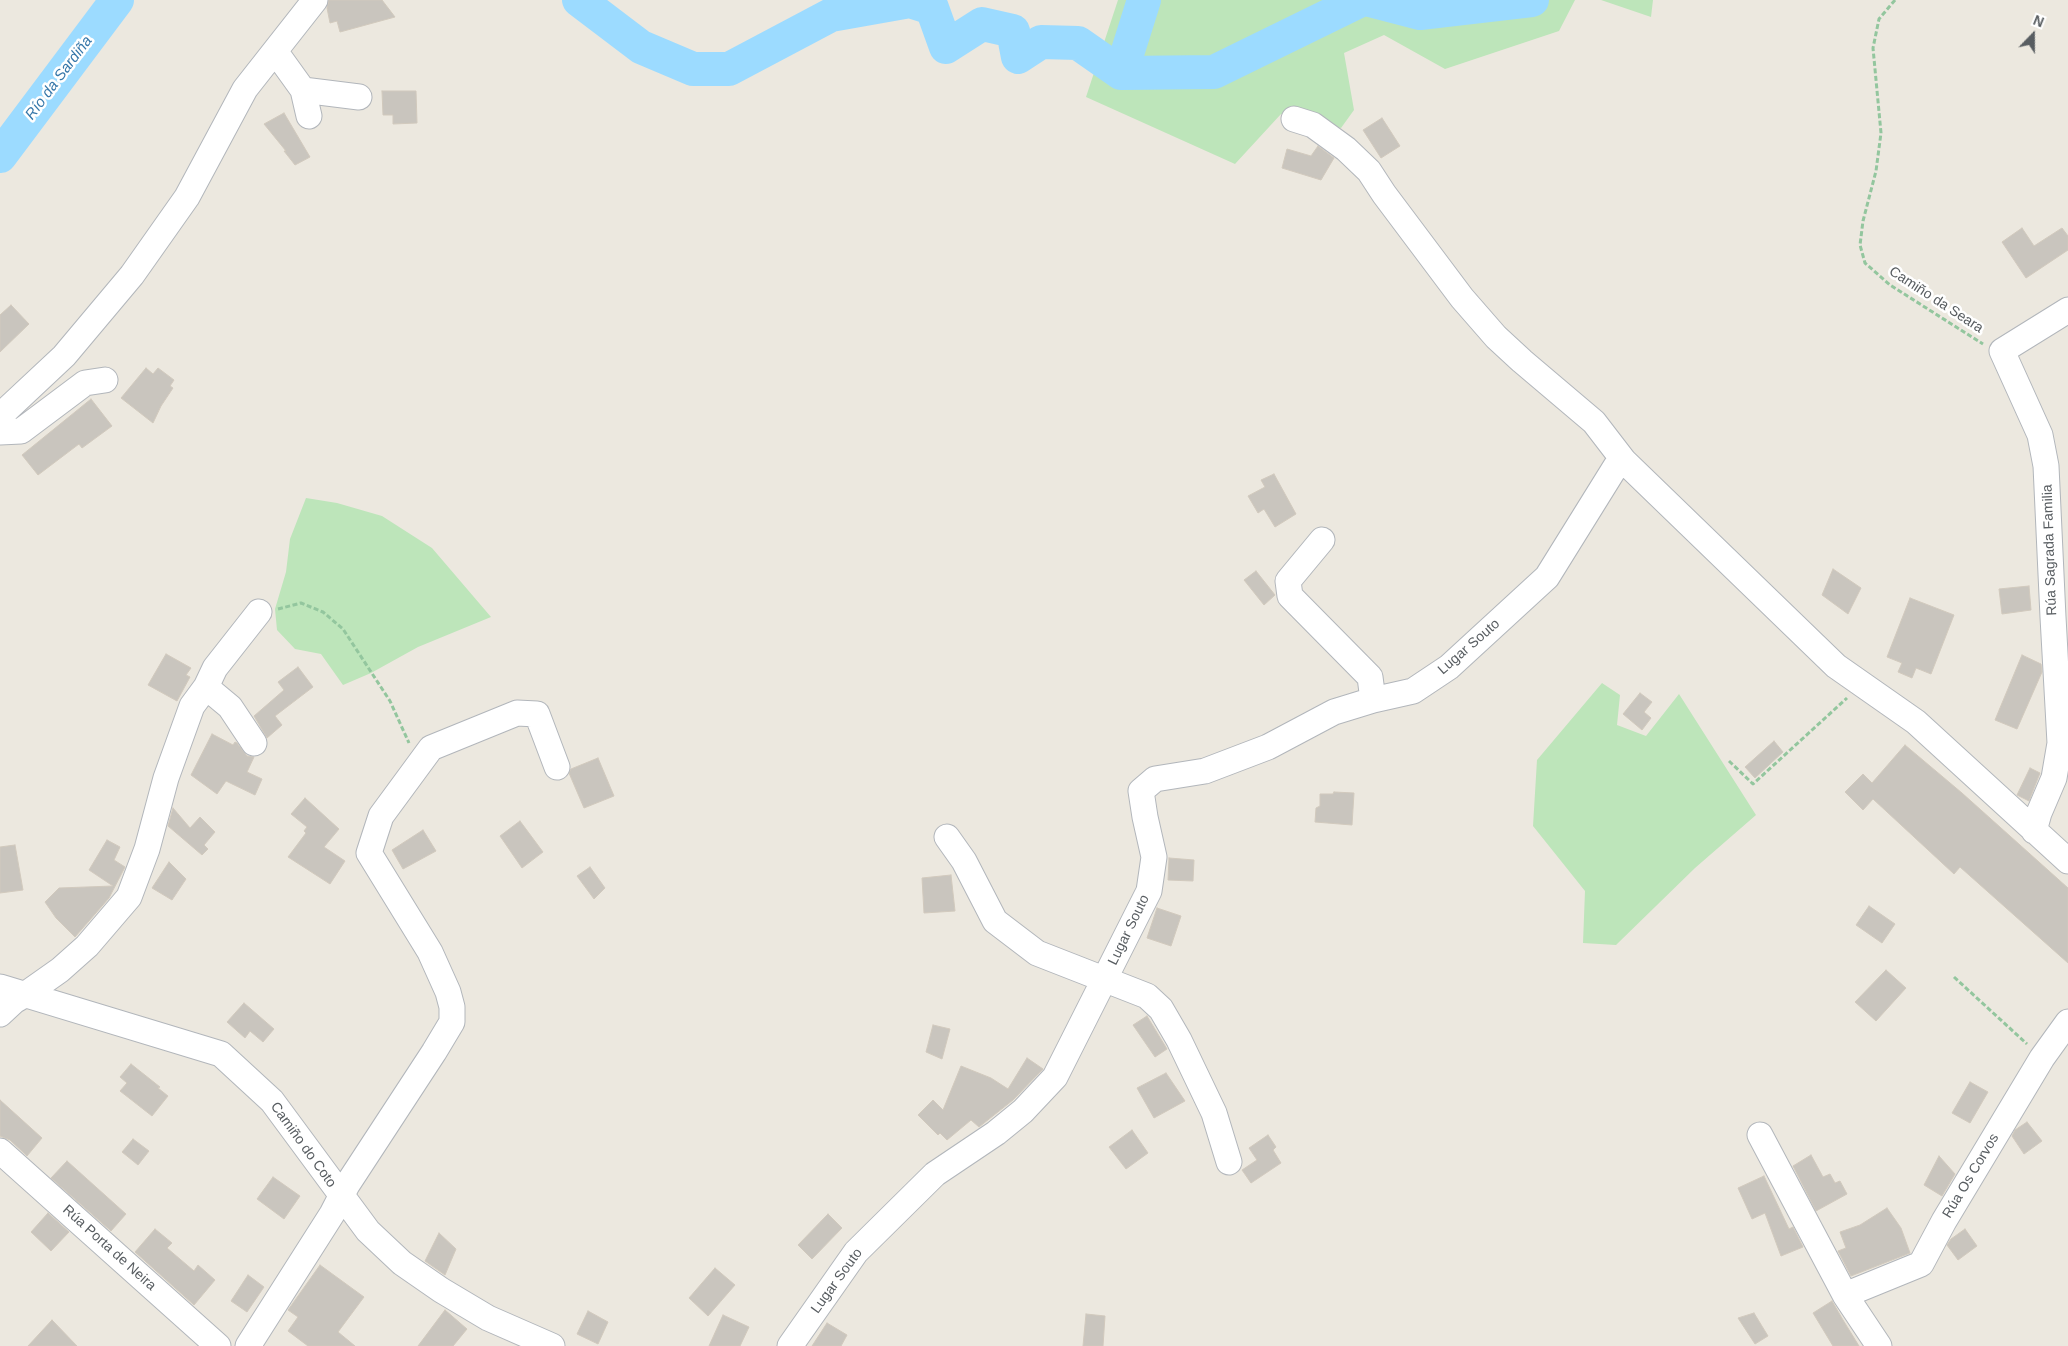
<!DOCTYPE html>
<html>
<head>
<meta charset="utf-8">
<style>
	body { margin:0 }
	#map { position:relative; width:2068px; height:1346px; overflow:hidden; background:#ece8df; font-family:Helvetica,sans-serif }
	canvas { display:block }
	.north { position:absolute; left:2008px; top:10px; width:50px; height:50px; -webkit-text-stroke:4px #fff; paint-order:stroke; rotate:22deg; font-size:14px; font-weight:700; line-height:20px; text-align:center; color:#585d61 }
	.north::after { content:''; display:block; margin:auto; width:18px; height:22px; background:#585d61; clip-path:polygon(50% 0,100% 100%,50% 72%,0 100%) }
</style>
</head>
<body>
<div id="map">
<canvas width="2068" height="1346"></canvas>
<div class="north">N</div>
</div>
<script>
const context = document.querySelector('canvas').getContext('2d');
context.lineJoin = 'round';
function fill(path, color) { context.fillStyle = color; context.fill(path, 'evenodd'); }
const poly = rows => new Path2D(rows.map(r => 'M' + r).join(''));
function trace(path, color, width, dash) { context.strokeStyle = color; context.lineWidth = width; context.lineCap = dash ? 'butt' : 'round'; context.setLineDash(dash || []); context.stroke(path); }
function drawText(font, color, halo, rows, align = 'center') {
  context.font = font + ' Helvetica,sans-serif'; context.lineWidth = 5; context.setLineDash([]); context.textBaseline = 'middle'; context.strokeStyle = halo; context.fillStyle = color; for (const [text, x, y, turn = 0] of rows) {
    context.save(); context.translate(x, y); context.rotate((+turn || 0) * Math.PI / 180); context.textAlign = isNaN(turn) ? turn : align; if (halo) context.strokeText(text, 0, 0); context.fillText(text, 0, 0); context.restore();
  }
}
const green = poly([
	[1118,0,1575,0,1559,31,1445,69,1384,35,1344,53,1354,110,1341,128,1281,114,1235,164,1086,97],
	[1601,0,1653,0,1651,17],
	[306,498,337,503,382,516,432,548,491,617,418,647,371,673,343,685,321,654,295,649,277,630,275,609,286,572,290,539],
	[1602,683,1620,695,1617,725,1646,736,1679,694,1756,815,1695,868,1616,945,1583,943,1585,891,1533,826,1537,760]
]);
const river = poly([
	[579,0,641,47,693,69,729,69,831,15,910,1,932,8,946,47,982,24,1013,31,1018,57,1041,42,1078,43,1121,73,1214,72,1361,0],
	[1370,0,1420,13,1532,0],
	[1121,73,1144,0],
	[0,156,117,0]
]);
const building = poly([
	[329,0,382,0,395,17,340,32,337,21,330,23,327,8,329,0],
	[382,91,416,91,417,123,393,124,393,115,383,115,382,91],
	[284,113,310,157,295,165,284,151,286,151,264,124,284,113],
	[1382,118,1400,146,1381,158,1363,130,1382,118],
	[1318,146,1334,158,1321,180,1282,168,1287,149,1311,156,1318,146],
	[2022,228,2034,246,2062,228,2068,236,2068,250,2026,278,2002,242,2022,228],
	[11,305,29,324,0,352,0,315,11,305],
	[146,368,153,374,158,368,174,380,170,386,173,388,161,406,153,423,121,398,146,368],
	[91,399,112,426,82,448,79,444,38,475,22,455,91,399],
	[1274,474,1296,514,1275,527,1264,509,1258,513,1248,496,1265,487,1261,480,1274,474],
	[1833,569,1861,588,1848,614,1822,595,1833,569],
	[1256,571,1275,595,1264,605,1244,580,1256,571],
	[2029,586,2031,610,2002,614,1999,589,2029,586],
	[1910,598,1954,615,1931,674,1916,668,1912,678,1898,672,1902,663,1887,657,1910,598],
	[166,654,191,668,186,675,190,677,177,701,148,685,166,654],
	[2022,655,2041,664,2042,672,2017,729,1995,720,2022,655],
	[298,667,313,687,275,716,282,725,267,738,254,716,284,690,278,682,298,667],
	[1640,693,1652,702,1644,712,1651,718,1642,730,1623,714,1640,693],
	[212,734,233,745,235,742,237,743,247,756,254,757,247,772,262,779,255,795,226,781,217,794,191,775,212,734],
	[1774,741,1783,752,1755,778,1745,767,1774,741],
	[1905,745,1962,793,2068,888,2068,963,1960,867,1954,874,1873,799,1863,810,1845,792,1863,774,1872,783,1905,745],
	[598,758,614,796,584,808,569,773,571,769,598,758],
	[2030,768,2040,773,2029,801,2017,795,2030,768],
	[1334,792,1354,793,1352,825,1315,822,1316,808,1320,806,1320,794,1333,794,1334,792],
	[305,798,339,829,324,847,345,861,330,884,288,857,306,833,304,831,307,827,291,814,305,798],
	[173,808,190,828,200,817,215,832,204,845,208,849,202,855,168,826,173,808],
	[520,821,543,852,522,868,500,836,520,821],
	[423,830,436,851,403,869,392,850,423,830],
	[107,840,120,847,114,860,125,867,109,898,75,937,56,918,45,902,59,888,113,886,89,870,107,840],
	[15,845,23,890,0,893,0,847,15,845],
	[1169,858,1194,860,1193,881,1168,880,1169,858],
	[169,862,186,879,172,900,152,888,169,862],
	[590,867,605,888,594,899,577,876,590,867],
	[951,875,955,911,924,913,922,878,951,875],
	[1869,906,1895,924,1882,943,1856,925,1869,906],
	[1157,908,1181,916,1171,946,1147,938,1157,908],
	[1886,970,1906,988,1876,1021,1855,1002,1886,970],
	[244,1003,274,1029,263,1042,250,1031,245,1038,227,1022,244,1003],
	[1147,1016,1167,1049,1155,1057,1133,1025,1147,1016],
	[933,1025,950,1029,942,1059,926,1052,933,1025],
	[1027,1058,1043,1069,1013,1100,979,1127,971,1120,947,1140,940,1133,938,1135,918,1115,933,1100,943,1110,961,1066,991,1078,1008,1089,1027,1058],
	[131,1064,160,1087,158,1088,168,1096,152,1116,120,1091,127,1083,120,1077,131,1064],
	[1166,1073,1185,1101,1154,1118,1137,1088,1166,1073],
	[1970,1082,1988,1092,1970,1123,1952,1113,1970,1082],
	[0,1100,42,1138,27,1156,10,1140,0,1136,0,1100],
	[2027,1122,2042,1141,2024,1154,2012,1136,2015,1130,2027,1122],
	[1132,1130,1148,1153,1126,1169,1109,1147,1132,1130],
	[1268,1135,1276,1147,1273,1150,1281,1163,1251,1183,1242,1170,1257,1160,1249,1148,1268,1135],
	[133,1139,149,1151,138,1165,122,1152,133,1139],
	[1811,1155,1823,1177,1830,1174,1835,1183,1840,1181,1847,1194,1816,1211,1793,1166,1811,1155],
	[1939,1156,1955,1174,1942,1196,1924,1185,1939,1156],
	[67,1161,126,1214,111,1231,51,1178,67,1161],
	[1764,1176,1789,1229,1793,1227,1803,1247,1781,1256,1765,1213,1752,1219,1738,1188,1764,1176],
	[273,1177,300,1196,284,1219,257,1199,273,1177],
	[1887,1208,1901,1228,1910,1253,1851,1276,1838,1251,1846,1248,1840,1232,1860,1225,1887,1208],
	[48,1213,69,1232,51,1251,31,1232,48,1213],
	[828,1214,842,1228,812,1259,798,1245,828,1214],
	[155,1229,172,1243,167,1248,194,1271,198,1265,215,1280,194,1305,135,1252,155,1229],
	[1965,1229,1977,1246,1958,1260,1947,1245,1951,1239,1965,1229],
	[439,1233,456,1249,445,1275,425,1261,439,1233],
	[320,1265,364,1297,338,1332,355,1346,308,1346,288,1331,298,1317,288,1310,320,1265],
	[715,1268,735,1285,708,1316,689,1298,715,1268],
	[248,1275,264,1287,247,1312,231,1301,248,1275],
	[1832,1301,1843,1320,1859,1346,1833,1346,1813,1313,1832,1301],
	[445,1310,467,1329,453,1346,418,1346,445,1310],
	[588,1311,608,1322,598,1344,577,1334,588,1311],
	[1754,1313,1768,1336,1755,1344,1738,1318,1754,1313],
	[1086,1314,1105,1316,1103,1346,1083,1346,1086,1314],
	[723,1315,749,1327,740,1346,709,1346,723,1315],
	[52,1320,77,1346,28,1346,52,1320],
	[827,1323,847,1335,841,1346,812,1346,827,1323]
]);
const path = poly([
	[1895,0,1879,19,1873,48,1881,133,1876,171,1863,221,1860,245,1865,263,1890,285,1983,344],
	[278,609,301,603,323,612,343,629,390,701,409,743],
	[1729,761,1753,784,1847,698],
	[1954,977,2027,1044]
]);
const minor = poly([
	[275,51,303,90,309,116],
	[303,90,359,97],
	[1294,119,1313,125,1346,149,1369,171,1384,194,1462,298,1496,337,1522,361,1594,422,1624,461,1836,666,1916,722,2068,861],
	[0,416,64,356,132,275,187,197,245,89,315,0],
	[0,432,21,431,85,383,105,380],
	[1322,540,1288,581,1290,596,1370,677,1373,700],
	[206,687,230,707,254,743],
	[2034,831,2039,813,2054,778,2060,743,2053,617,2046,466,2040,435,2002,351,2068,310],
	[947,837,964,861,995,921,1037,953,1147,996,1161,1009,1179,1040,1214,1113,1229,1162],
	[0,987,221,1054,272,1101,368,1231,402,1263,441,1290,488,1318,552,1346],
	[0,1014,14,1001,26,994,60,970,87,946,129,897,147,849,166,778,192,706,206,687,215,668,259,612],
	[1760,1135,1845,1295,1879,1346],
	[0,1151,218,1346],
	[1845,1295,1921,1264,1944,1221,2042,1058,2068,1022],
	[248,1346,332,1214,347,1185,434,1052,452,1022,452,1007,448,992,430,952,369,853,381,816,431,748,517,713,537,714,557,767],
	[790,1346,856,1252,935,1174,996,1133,1023,1111,1055,1077,1149,891,1154,857,1145,817,1141,791,1155,779,1205,771,1268,747,1334,712,1373,700,1413,691,1449,667,1547,577,1616,466,1624,461]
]);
const streetNames = [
	["Camiño da Seara",1936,300,33],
	["Rúa Sagrada Familia",2050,550,-92],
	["Lugar Souto",1469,647,-41],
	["Lugar Souto",1129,930,-64],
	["Camiño do Coto",303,1145,54],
	["Rúa Os Corvos",1971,1176,-59],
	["Rúa Porta de Neira",109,1248,42],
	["Lugar Souto",837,1281,-54]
];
const waterNames = [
	["Río da Sardiña",59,78,-53]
];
fill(green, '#bde5ba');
trace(river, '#9cdbff', 34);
fill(building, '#c9c5be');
trace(building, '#d1c9bd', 1);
trace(minor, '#b2b6bb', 27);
trace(path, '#93c69e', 3, [5, 2.5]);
trace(minor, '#fff', 25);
drawText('14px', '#585d61', '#fff', streetNames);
drawText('italic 15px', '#3677a9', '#fff', waterNames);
</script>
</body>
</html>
